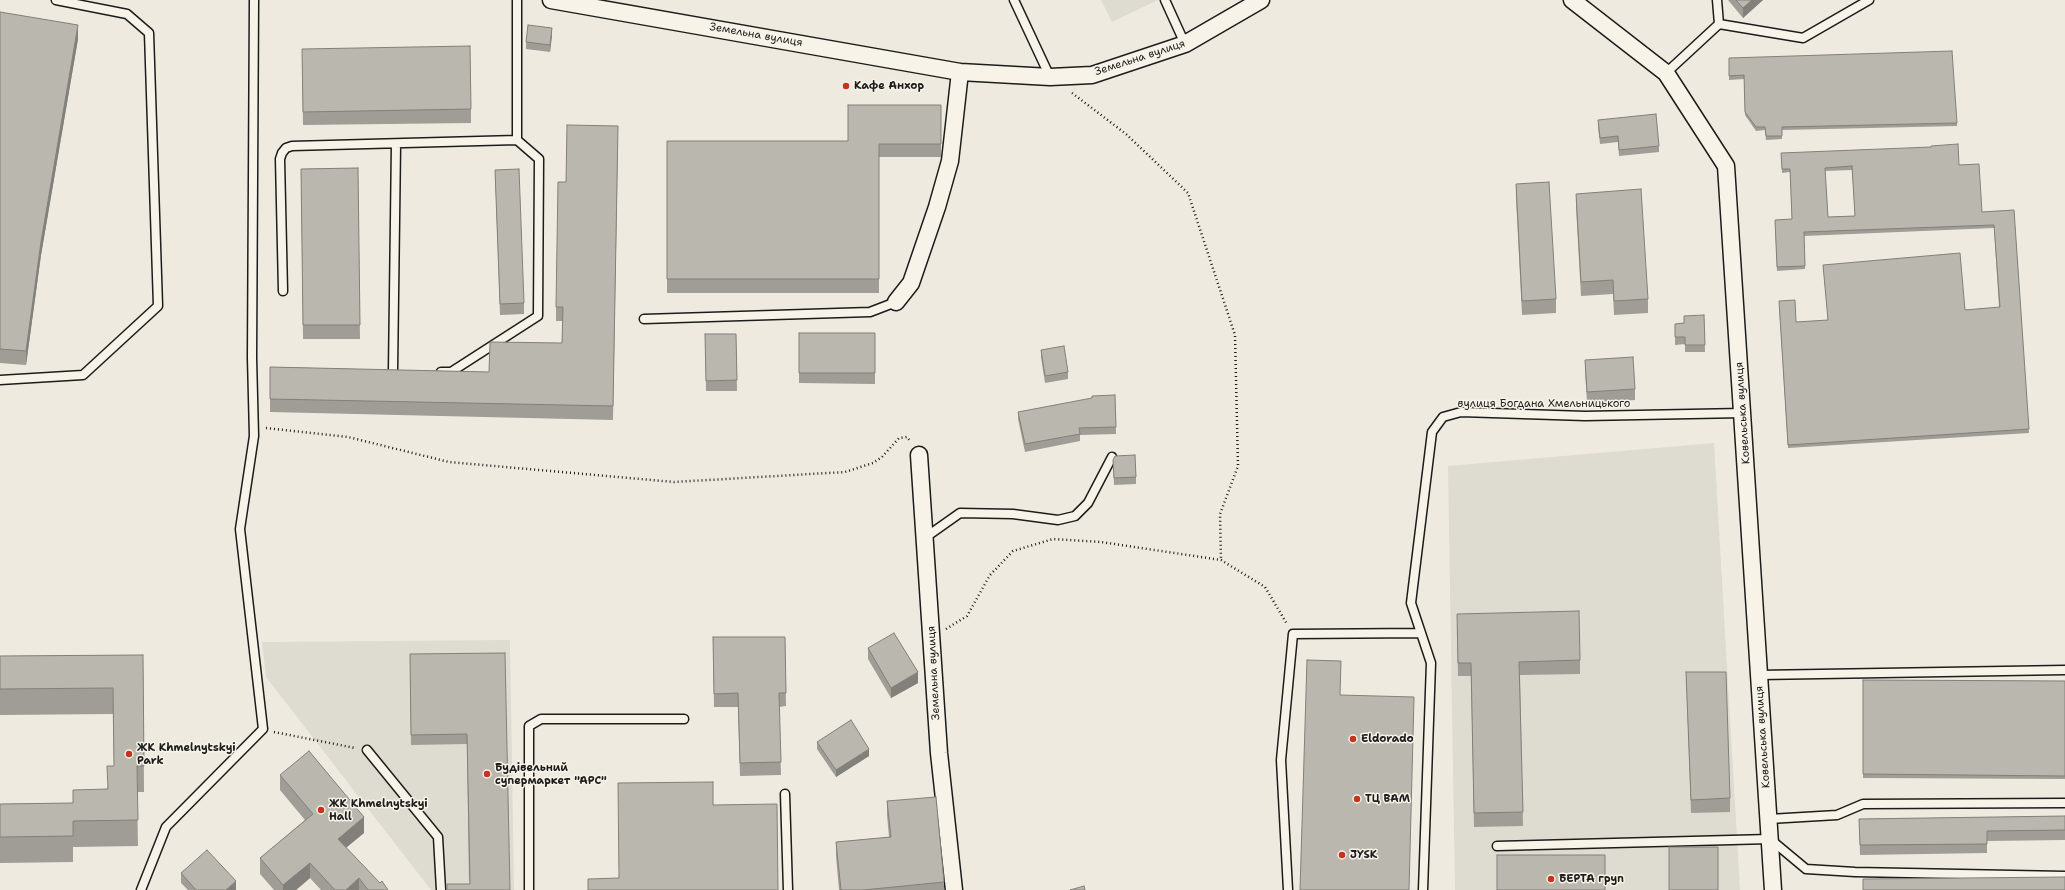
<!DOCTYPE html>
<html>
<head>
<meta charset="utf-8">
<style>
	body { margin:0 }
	canvas { display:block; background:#eeeae0 }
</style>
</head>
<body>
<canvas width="2065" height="890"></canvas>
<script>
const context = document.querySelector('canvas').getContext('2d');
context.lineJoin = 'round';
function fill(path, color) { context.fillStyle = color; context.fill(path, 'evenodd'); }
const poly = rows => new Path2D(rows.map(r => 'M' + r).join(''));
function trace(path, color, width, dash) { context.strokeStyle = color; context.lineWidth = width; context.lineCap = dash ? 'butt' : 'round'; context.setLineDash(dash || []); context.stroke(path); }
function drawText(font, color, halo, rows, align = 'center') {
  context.font = font + ' "Shantell Sans",sans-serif'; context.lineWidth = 3; context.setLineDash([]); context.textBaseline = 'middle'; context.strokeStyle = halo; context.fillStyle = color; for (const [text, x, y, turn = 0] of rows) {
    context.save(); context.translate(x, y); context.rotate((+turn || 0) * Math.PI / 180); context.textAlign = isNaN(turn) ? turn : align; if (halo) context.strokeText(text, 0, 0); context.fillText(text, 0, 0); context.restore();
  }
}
const built = poly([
	[1101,0,1158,0,1112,22],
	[1714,443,1740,890,1455,890,1448,466],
	[510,640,514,890,431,890,266,677,262,642]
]);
const path = poly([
	[1072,93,1126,134,1188,193,1235,335,1238,466,1220,514,1221,560],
	[266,428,348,437,449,462,674,482,845,472,873,463,882,457,899,438,907,437,910,441],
	[946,629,967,616,990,575,1013,551,1053,539,1101,542,1221,560,1265,587,1287,624],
	[274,732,355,748]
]);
const service = poly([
	[1014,0,1050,77],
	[1165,0,1185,44],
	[1717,0,1719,24],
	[1719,24,1803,38,1869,0],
	[1666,73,1719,24],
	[283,291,280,159,282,153,286,148,292,146,517,140,517,0],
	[644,319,870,312,896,302],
	[393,371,396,144],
	[441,372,451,372,538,316,539,159,517,140],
	[0,380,83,375,158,306,149,33,127,14,56,0],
	[926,537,960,513,1013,514,1058,520,1075,516,1088,503,1112,457],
	[1759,675,2065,670],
	[367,750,438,837,441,890],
	[785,794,788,890],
	[1769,819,1837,815,1863,804,2065,803],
	[1497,846,1770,839,1806,869,1855,872,2065,876],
	[141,890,166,827,263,729,240,529,254,436,252,358,254,0],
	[529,890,529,726,541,719,684,719],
	[1288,890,1281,760,1293,634,1421,633],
	[1423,890,1431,663,1411,603,1432,432,1443,417,1461,412,1585,416,1743,413]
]);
const minor = poly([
	[551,0,960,72,1050,77,1092,75,1185,44,1261,0],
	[1572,0,1666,73,1726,166,1773,890],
	[896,302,911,283,937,207,950,161,960,72],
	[919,455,939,753,954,890]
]);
const wall = poly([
	[1728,0,1763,0,1743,18],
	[0,12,78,39,41,255,26,365,0,363],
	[552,35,550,52,526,49,526,42],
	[1729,58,1957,123,1957,126,1782,130,1782,139,1766,140,1765,130,1756,131,1745,115,1744,79,1729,80],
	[302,62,471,109,471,123,303,125],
	[941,105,941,157,879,157,879,293,667,293,667,141,848,141],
	[1598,120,1659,146,1659,152,1619,156,1618,142,1600,144,1598,127],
	[618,140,613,420,270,412,270,367,489,372,562,343,563,321,556,321,556,307,566,182],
	[1781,153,1959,165,1982,212,2014,210,2029,433,1788,448,1779,305,1796,322,1828,320,1823,265,1965,310,1999,307,1994,228,1804,236,1805,269,1777,271,1775,220,1792,219,1790,172,1782,173],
	[1852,170,1855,216,1828,217,1825,171],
	[358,168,360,339,303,339,301,169],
	[495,170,524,303,524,314,500,315],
	[1516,184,1556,299,1556,313,1522,315,1516,198],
	[1576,194,1648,299,1648,313,1614,315,1613,294,1581,296,1576,207],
	[1704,315,1705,352,1685,352,1685,344,1675,345,1675,324,1684,323],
	[799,333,875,333,875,384,799,383],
	[705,334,736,334,737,391,706,391],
	[1041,350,1068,372,1068,379,1045,383,1041,357],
	[1585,360,1635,389,1635,400,1587,403,1585,371],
	[1115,395,1116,434,1080,435,1080,441,1025,452,1018,419,1018,412],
	[1113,460,1136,477,1136,484,1114,485],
	[1457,627,1580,660,1580,674,1520,675,1523,826,1474,827,1471,676,1458,676],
	[713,637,785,637,786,706,779,707,781,775,740,776,738,707,714,707],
	[868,648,918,683,891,698,868,659],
	[505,653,469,884,467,744,411,745,410,654],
	[143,655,144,792,137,792,138,846,73,847,73,862,0,863,0,804,73,803,107,789,114,766,113,714,0,715,0,656],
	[1686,672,1730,798,1730,812,1691,813],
	[1863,680,2065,681,2065,779,1863,778],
	[817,742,869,756,836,777,817,749],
	[280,775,364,833,346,848,380,883,388,890,321,890,310,878,296,890,274,890,260,874,260,858,305,820,280,790],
	[887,801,944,882,944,890,839,890,836,856,836,842,889,837,887,815],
	[2065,816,2065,840,1987,841,1987,853,1860,855,1859,819],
	[181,873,236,890,188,890,181,883]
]);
const shadedWall = poly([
	[1752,0,1763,0,1743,18,1743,8],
	[78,25,78,39,41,255,26,365,26,351,41,242],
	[552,28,552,35,550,52,550,45],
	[918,672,918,683,891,698,891,688],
	[869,749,869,756,836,777,836,770],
	[364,817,364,833,338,854,338,839],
	[310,863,310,878,296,890,283,890,283,885],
	[359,878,359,890,346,890],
	[236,881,236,890,226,890]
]);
const building = poly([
	[1736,0,1752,0,1743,8,1736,0],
	[0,12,78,25,41,242,26,351,0,349,0,12],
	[528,25,552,28,550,45,526,42,528,25],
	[470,46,471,109,303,112,302,49,470,46],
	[1952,51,1957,123,1782,127,1782,136,1766,136,1765,127,1756,127,1745,112,1744,75,1729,76,1729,58,1952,51],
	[848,105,941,105,941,144,879,144,879,279,667,279,667,141,848,141,848,105],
	[1656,114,1659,146,1619,150,1618,136,1600,138,1598,120,1656,114],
	[567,125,618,126,613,406,270,399,270,367,489,372,490,342,562,343,563,307,556,307,558,182,566,182,567,125],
	[1958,144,1959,165,1979,164,1982,212,2014,210,2029,429,1788,445,1779,301,1795,300,1796,322,1828,320,1823,265,1960,253,1965,310,2000,307,1994,225,1804,232,1805,266,1777,267,1775,220,1792,219,1790,169,1782,169,1781,153,1931,147,1931,146,1958,144],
	[1852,166,1855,216,1828,217,1825,168,1852,166],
	[358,168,360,325,303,325,301,169,358,168],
	[519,169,524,303,500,304,495,170,519,169],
	[1549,182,1556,299,1522,301,1516,184,1549,182],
	[1641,189,1648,299,1614,301,1613,280,1581,282,1576,194,1641,189],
	[1704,315,1705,345,1685,345,1685,337,1675,337,1675,324,1684,323,1684,316,1704,315],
	[799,333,875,333,875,373,799,373,799,333],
	[705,334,736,334,737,380,706,381,705,334],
	[1064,346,1068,372,1045,376,1041,350,1064,346],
	[1633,357,1635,389,1587,392,1585,360,1633,357],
	[1115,395,1116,427,1079,428,1080,434,1025,444,1018,412,1092,398,1092,396,1115,395],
	[1135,455,1136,477,1114,478,1113,460,1115,456,1135,455],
	[1579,611,1580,660,1519,662,1523,812,1474,813,1471,663,1458,663,1457,614,1579,611],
	[894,633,918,672,891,688,868,648,894,633],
	[713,637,785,637,786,693,779,693,781,762,740,763,738,693,714,694,713,637],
	[505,653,510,890,447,890,447,884,470,884,467,734,411,735,410,654,505,653],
	[143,655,144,766,137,766,138,820,73,821,73,836,0,837,0,804,73,803,73,790,108,789,107,766,114,766,113,688,0,689,0,656,143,655],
	[1307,660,1341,661,1340,695,1414,697,1409,890,1300,890,1307,660],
	[1686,672,1726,672,1730,798,1691,800,1686,672],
	[1863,680,2065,681,2065,776,1863,774,1863,680],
	[851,720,869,749,836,770,817,742,851,720],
	[309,751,364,817,338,839,380,883,382,881,388,890,368,890,359,878,346,890,335,890,310,863,283,885,260,858,313,814,280,775,309,751],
	[713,782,713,805,777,804,778,890,588,890,588,879,619,878,618,783,713,782],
	[936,797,944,882,863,890,841,890,836,842,891,837,887,801,936,797],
	[2065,816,2065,830,1987,831,1987,844,1860,845,1859,819,2065,816],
	[1669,847,1718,847,1718,890,1669,890,1669,847],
	[207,850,236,881,226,890,196,890,181,873,207,850],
	[1497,855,1605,855,1605,890,1497,890,1497,855],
	[2065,877,2065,890,1863,890,1863,879,2065,877],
	[1084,886,1085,890,1070,890,1084,886]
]);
const markers = [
	[846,86,4,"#c8321e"],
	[1353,739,4,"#c8321e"],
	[129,754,4,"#c8321e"],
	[487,774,4,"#c8321e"],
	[1357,799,4,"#c8321e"],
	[321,810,4,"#c8321e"],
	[1342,855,4,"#c8321e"],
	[1551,879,4,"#c8321e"]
];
const streetNames = [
	["Земельна вулиця",756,35,10],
	["Земельна вулиця",1140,58,-18],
	["вулиця Богдана Хмельницького",1544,404],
	["Ковельська вулиця",1743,413,-94],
	["Земельна вулиця",934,673,-93],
	["Ковельська вулиця",1763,737,-94]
];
const poiNames = [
	["Кафе Анхор",854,86],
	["Eldorado",1361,739],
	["ЖК Khmelnytskyi",137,748],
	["Park",137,761],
	["Будівельний",495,768],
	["супермаркет \"АРС\"",495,781],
	["ТЦ ВАМ",1365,799],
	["ЖК Khmelnytskyi",329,804],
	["Hall",329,817],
	["JYSK",1350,855],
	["БЕРТА груп",1559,879]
];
fill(built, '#dedbd1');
trace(service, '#1c1c1c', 11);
trace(minor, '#1c1c1c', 19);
trace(path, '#1c1c1c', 2.5, [1, 3]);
trace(service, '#f7f3e8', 8);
trace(minor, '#f7f3e8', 16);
fill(wall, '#a09d96');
fill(shadedWall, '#82807a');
fill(building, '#bab7af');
trace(building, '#82807a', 1);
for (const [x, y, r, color] of markers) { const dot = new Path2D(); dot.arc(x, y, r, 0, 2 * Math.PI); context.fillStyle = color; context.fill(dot); trace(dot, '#f7f3e8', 1.5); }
drawText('11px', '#1c1c1c', '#f7f3e8', streetNames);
drawText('bold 11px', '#1c1c1c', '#f7f3e8', poiNames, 'left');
</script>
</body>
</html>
